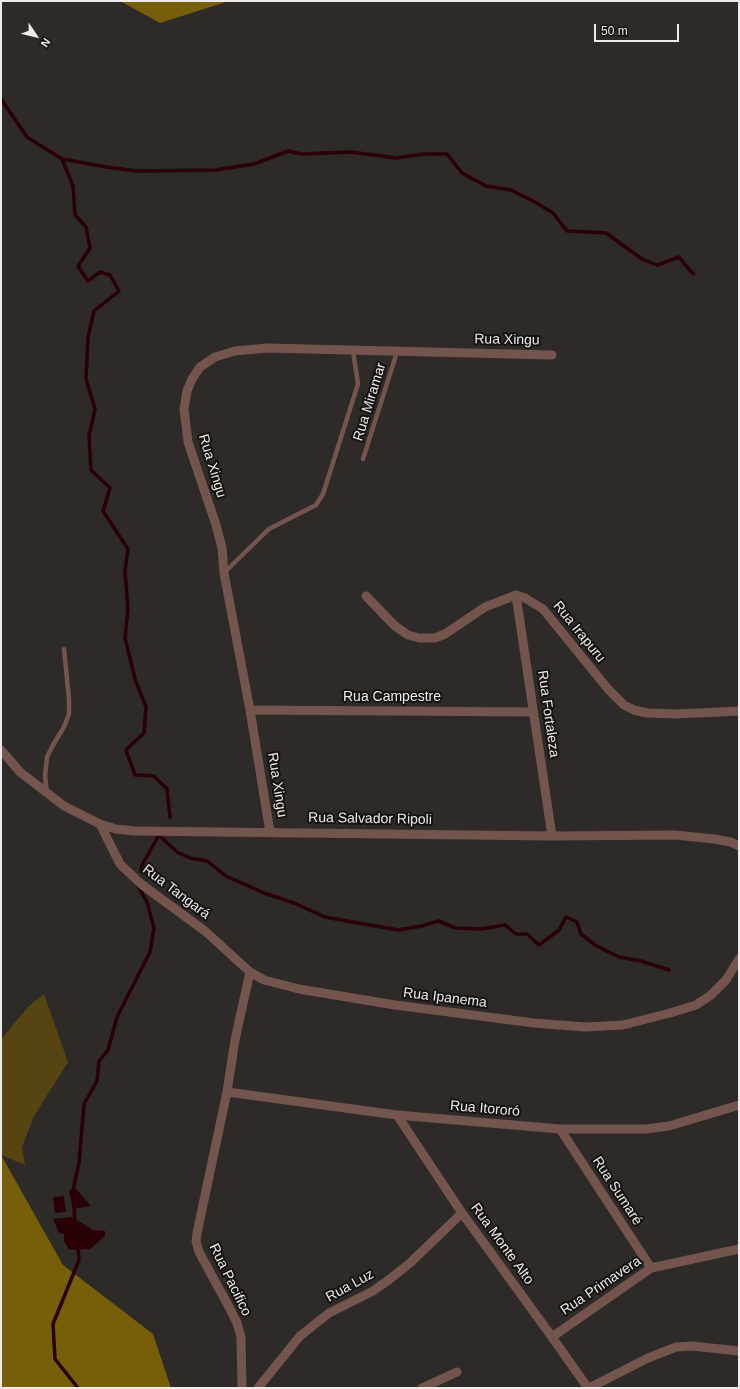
<!DOCTYPE html>
<html>
<head>
<meta charset="utf-8">
<style>
	body { margin:0 }
	#map { position:relative; width:740px; height:1389px; overflow:hidden; background:#2e2a28; font-family:Helvetica,sans-serif }
	canvas { display:block }
	.frame { position:absolute; inset:0; border:2px solid #edebe9; pointer-events:none }
	.north { position:absolute; left:16px; top:16px; width:40px; height:40px; -webkit-text-stroke:3px #151312; paint-order:stroke; rotate:125deg; font-size:11px; font-weight:700; line-height:16px; text-align:center; color:#edebe9 }
	.north::after { content:''; display:block; margin:auto; width:14px; height:18px; background:#edebe9; clip-path:polygon(50% 0,100% 100%,50% 72%,0 100%) }
	.scale { position:absolute; left:594px; top:24px; width:85px; height:18px; box-sizing:border-box; border:2px solid #edebe9; border-top:0; padding-left:5px; font-size:12px; line-height:14px; white-space:nowrap; color:#edebe9; -webkit-text-stroke:3px #151312; paint-order:stroke }
</style>
</head>
<body>
<div id="map">
<canvas width="740" height="1389"></canvas>
<div class="frame"></div>
<div class="north">N</div>
<div class="scale">50 m</div>
</div>
<script>
const context = document.querySelector('canvas').getContext('2d');
context.lineJoin = 'round';
function fill(path, color) { context.fillStyle = color; context.fill(path, 'evenodd'); }
const poly = rows => new Path2D(rows.map(r => 'M' + r).join(''));
function trace(path, color, width, dash) { context.strokeStyle = color; context.lineWidth = width; context.lineCap = dash ? 'butt' : 'round'; context.setLineDash(dash || []); context.stroke(path); }
function drawText(font, color, halo, rows, align = 'center') {
  context.font = font + ' Helvetica,sans-serif'; context.lineWidth = 4; context.setLineDash([]); context.textBaseline = 'middle'; context.strokeStyle = halo; context.fillStyle = color; for (const [text, x, y, turn = 0] of rows) {
    context.save(); context.translate(x, y); context.rotate((+turn || 0) * Math.PI / 180); context.textAlign = isNaN(turn) ? turn : align; if (halo) context.strokeText(text, 0, 0); context.fillText(text, 0, 0); context.restore();
  }
}
const green = poly([
	[44,994,68,1062,34,1116,22,1147,25,1165,1,1155,1,1039,28,1007]
]);
const forest = poly([
	[120,1,229,1,160,23],
	[1,1155,63,1265,153,1334,171,1388,1,1388]
]);
const water = poly([
	[76,1189,91,1206,73,1209,69,1191],
	[64,1196,66,1212,55,1213,53,1197],
	[72,1217,93,1230,105,1231,105,1236,90,1249,69,1250,64,1241,64,1234,59,1233,53,1219]
]);
const stream = poly([
	[1,99,27,137,62,159,73,186,75,215,86,227,90,248,78,266,88,281,100,272,110,275,119,291,94,311,88,337,86,379,95,409,89,436,91,470,110,488,103,511,128,549,125,571,128,609,125,638,135,679,146,707,144,733,126,750,135,775,154,776,167,789,170,817],
	[62,159,106,167,137,171,215,170,254,164,288,151,301,154,351,152,396,158,424,154,447,154,462,173,486,186,511,190,537,203,553,213,567,231,606,233,642,259,657,265,679,257,693,274],
	[141,871,142,865,159,835,177,852,190,858,207,861,226,876,264,893,294,903,325,917,398,930,422,926,438,921,456,928,481,929,505,925,516,934,527,934,539,945,559,930,566,917,577,922,581,934,595,945,619,957,641,961,669,970],
	[73,1194,73,1190,79,1163,84,1104,97,1081,99,1061,108,1050,117,1017,150,952,154,928,147,902,138,886],
	[74,1205,75,1222],
	[78,1246,79,1260,53,1324,55,1359,78,1388]
]);
const service = poly([
	[363,459,397,352],
	[224,573,232,565,269,529,316,505,323,494,358,384,353,351],
	[47,793,45,776,47,757,53,745,64,727,69,714,69,699,64,649]
]);
const minor = poly([
	[516,595,552,836],
	[366,596,395,626,408,635,419,638,435,638,445,634,485,607,516,595,525,598,543,609,608,689,624,705,634,710,647,713,677,714,739,711],
	[250,710,533,712],
	[1,750,20,772,64,806,100,824,116,829,135,831,552,836,675,835,714,839,731,842,739,846],
	[100,824,120,864,141,884,205,931,250,972,264,980,299,989,395,1005,534,1023,585,1027,623,1025,670,1013,696,1005,711,995,726,980,739,959],
	[270,832,250,710,224,573,222,548,216,525,188,442,184,409,187,391,192,379,200,367,215,357,235,351,267,348,552,355],
	[227,1092,397,1115,560,1129,646,1129,669,1126,739,1105],
	[397,1115,462,1213,552,1337,588,1388],
	[560,1129,651,1268],
	[552,1337,651,1268,739,1249],
	[242,1388,241,1337,237,1323,229,1307,199,1252,196,1241,197,1233,227,1092,235,1040,250,972],
	[258,1388,300,1336,329,1313,373,1291,390,1279,410,1263,462,1213],
	[422,1388,457,1372],
	[589,1388,648,1358,676,1347,692,1346,739,1351]
]);
const streetNames = [
	["Rua Xingu",507,340,1],
	["Rua Miramar",370,402,-73],
	["Rua Xingu",212,466,73],
	["Rua Irapuru",579,632,51],
	["Rua Campestre",392,697],
	["Rua Fortaleza",548,714,82],
	["Rua Xingu",277,785,81],
	["Rua Salvador Ripoli",370,819,1],
	["Rua Tangará",176,892,37],
	["Rua Ipanema",445,998,7],
	["Rua Itororó",485,1109,5],
	["Rua Sumaré",617,1191,57],
	["Rua Monte Alto",502,1244,54],
	["Rua Pacifico",230,1280,64],
	["Rua Luz",350,1286,-29],
	["Rua Primavera",601,1286,-34]
];
fill(green, '#564511');
fill(forest, '#775f09');
fill(water, '#290006');
trace(stream, '#290006', 3.5);
trace(service, '#74554e', 4.5);
trace(minor, '#74554e', 9);
drawText('14px', '#edebe9', '#151312', streetNames);
</script>
</body>
</html>
